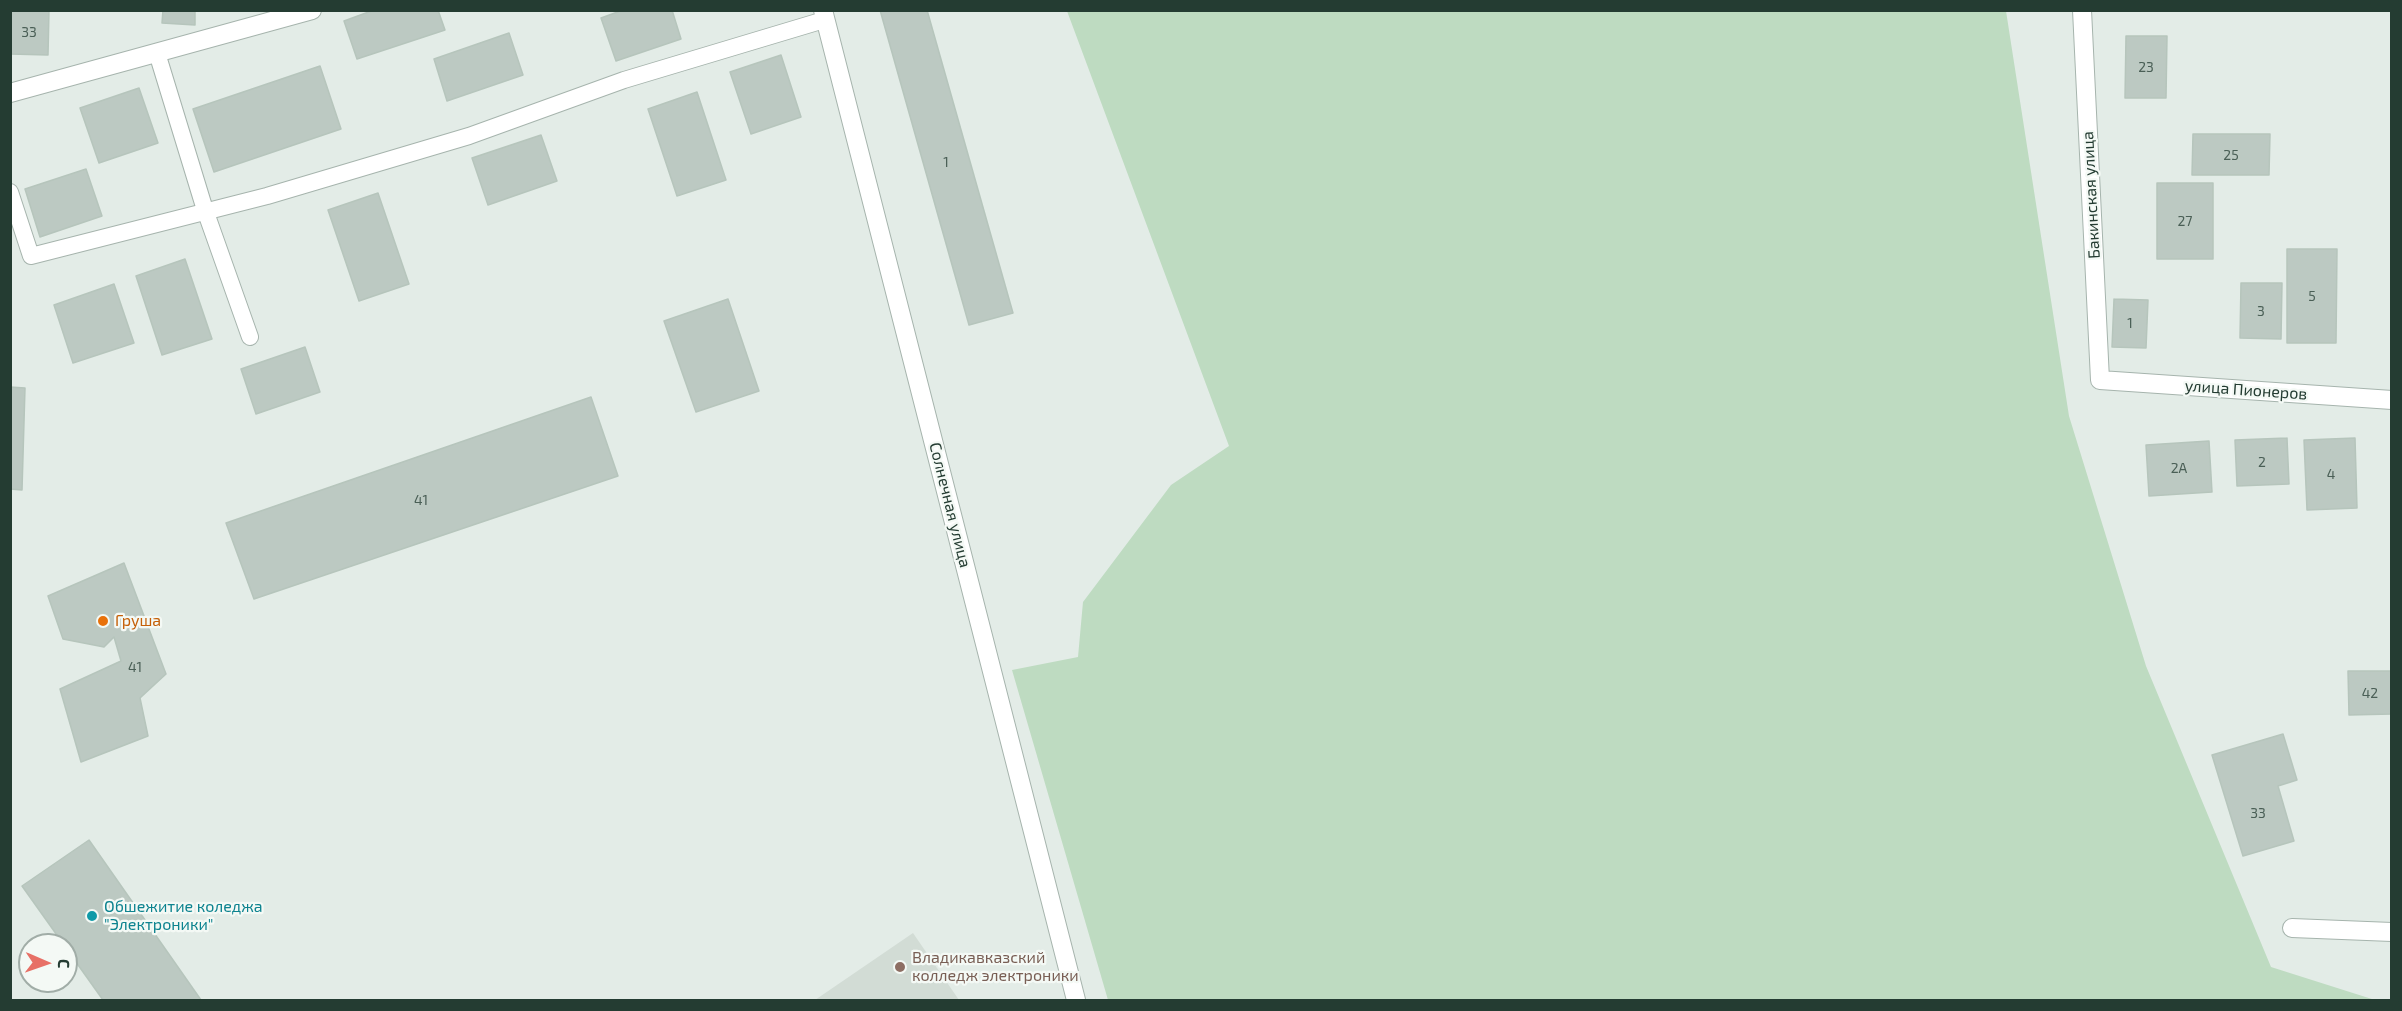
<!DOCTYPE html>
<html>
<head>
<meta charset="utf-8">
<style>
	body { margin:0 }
	#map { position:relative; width:2402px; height:1011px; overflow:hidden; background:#e3ece7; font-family:"Exo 2",sans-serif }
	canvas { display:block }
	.frame { position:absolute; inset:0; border:12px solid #243c32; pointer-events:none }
	.north { position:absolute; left:18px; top:933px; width:60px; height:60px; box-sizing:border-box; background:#f4f9f5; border:2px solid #a1ada7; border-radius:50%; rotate:92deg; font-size:16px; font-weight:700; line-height:24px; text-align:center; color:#243c32 }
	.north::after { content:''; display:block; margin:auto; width:21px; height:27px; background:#e77066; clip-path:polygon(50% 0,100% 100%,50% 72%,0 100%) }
</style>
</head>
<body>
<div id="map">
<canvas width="2402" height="1011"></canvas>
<div class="frame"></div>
<div class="north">С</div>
</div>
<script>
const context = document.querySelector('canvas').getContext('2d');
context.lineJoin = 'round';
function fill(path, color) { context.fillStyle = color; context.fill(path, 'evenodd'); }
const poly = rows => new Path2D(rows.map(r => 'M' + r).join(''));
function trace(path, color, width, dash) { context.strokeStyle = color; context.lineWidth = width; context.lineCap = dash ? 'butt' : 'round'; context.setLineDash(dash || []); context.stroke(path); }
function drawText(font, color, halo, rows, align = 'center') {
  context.font = font + ' "Exo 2",sans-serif'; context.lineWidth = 4.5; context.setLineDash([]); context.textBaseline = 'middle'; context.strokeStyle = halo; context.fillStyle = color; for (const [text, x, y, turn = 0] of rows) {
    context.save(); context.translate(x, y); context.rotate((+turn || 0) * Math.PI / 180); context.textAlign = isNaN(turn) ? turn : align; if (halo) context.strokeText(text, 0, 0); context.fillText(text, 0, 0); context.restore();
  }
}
const built = poly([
	[913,933,959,1000,815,1000]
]);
const green = poly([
	[1067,11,2006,11,2069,416,2146,666,2271,967,2375,1000,1108,1000,1012,670,1078,657,1083,602,1171,485,1229,446]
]);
const building = poly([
	[10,10,49,10,48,55,10,54,10,10],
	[163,10,195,10,195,25,162,23,163,10],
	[374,10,438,10,445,30,357,59,344,21,374,10],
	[623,10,672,10,681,39,616,61,601,18,623,10],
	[880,10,927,10,1013,313,969,325,880,10],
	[509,33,523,75,447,101,434,59,509,33],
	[2126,36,2167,36,2166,98,2125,98,2126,36],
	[781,55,801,117,751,134,730,72,781,55],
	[320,66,341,129,214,172,193,109,320,66],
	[139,88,158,143,99,163,80,108,139,88],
	[697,92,726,180,677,196,648,109,697,92],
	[2193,134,2270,134,2269,175,2192,175,2193,134],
	[541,135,557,181,488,205,472,158,541,135],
	[86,169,102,216,40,237,25,189,86,169],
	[2157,183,2213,183,2213,259,2157,259,2157,183],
	[378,193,409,284,359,301,328,210,378,193],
	[2287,249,2337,249,2336,343,2287,343,2287,249],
	[185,259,212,339,162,355,136,276,185,259],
	[2241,283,2282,283,2281,339,2240,338,2241,283],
	[114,284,134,343,73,363,54,305,114,284],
	[728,299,759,391,696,412,664,321,728,299],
	[2114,299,2148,300,2146,348,2112,347,2114,299],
	[305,347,320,392,256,414,241,369,305,347],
	[10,387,25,388,22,490,10,489,10,387],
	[591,397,618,476,254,599,226,523,591,397],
	[2287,438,2289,484,2237,486,2235,440,2287,438],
	[2355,438,2357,508,2307,510,2304,440,2355,438],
	[2209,441,2212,492,2149,496,2146,445,2209,441],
	[124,563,166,674,140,698,148,736,81,762,60,689,121,661,114,637,104,647,63,639,48,596,124,563],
	[2348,671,2392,671,2392,714,2349,715,2348,671],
	[2283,734,2297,780,2278,786,2294,841,2243,856,2212,755,2283,734],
	[89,840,201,1000,103,1000,66,948,66,945,64,945,22,886,89,840]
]);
const service = poly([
	[157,53,205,210,250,337],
	[10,192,31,256,267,196,469,136,624,80,824,20]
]);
const minor = poly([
	[823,10,1076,1000],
	[2082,10,2100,380,2392,400],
	[10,93,312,10],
	[2292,928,2392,932]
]);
const markers = [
	[103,621,6,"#e8710a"],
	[92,916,6,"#0f9aa8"],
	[900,967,6,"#8d6e63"]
];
const numberNames = [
	["33",29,32],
	["23",2146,67],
	["25",2231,155],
	["1",946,162],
	["27",2185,221],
	["5",2312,296],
	["3",2261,311],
	["1",2130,323],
	["2",2262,462],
	["2А",2179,468],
	["4",2331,474],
	["41",421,500],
	["41",135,667],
	["42",2370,693],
	["33",2258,813]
];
const streetNames = [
	["Бакинская улица",2091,195,-93],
	["улица Пионеров",2246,390,4],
	["Солнечная улица",950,505,76]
];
const foodNames = [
	["Груша",115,621]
];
const cultureNames = [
	["Обшежитие коледжа",104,907],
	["\"Электроники\"",104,925]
];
const educationNames = [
	["Владикавказский",912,958],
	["колледж электроники",912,976]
];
fill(built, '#d2dcd5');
fill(green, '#bedbc1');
fill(building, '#bcc9c2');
trace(building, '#b6c5bc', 1.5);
trace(service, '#a6b4ad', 18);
trace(minor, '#a6b4ad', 20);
trace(service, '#fff', 16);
trace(minor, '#fff', 18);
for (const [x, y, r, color] of markers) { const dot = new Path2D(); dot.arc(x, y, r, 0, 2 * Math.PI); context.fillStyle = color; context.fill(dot); trace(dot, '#f4f9f5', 2); }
drawText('14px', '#4a5f56', null, numberNames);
drawText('16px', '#243c32', '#f4f9f5', streetNames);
drawText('16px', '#c56008', '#f4f9f5', foodNames, 'left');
drawText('16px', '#0d838f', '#f4f9f5', cultureNames, 'left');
drawText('16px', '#785e54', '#f4f9f5', educationNames, 'left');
</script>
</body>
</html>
